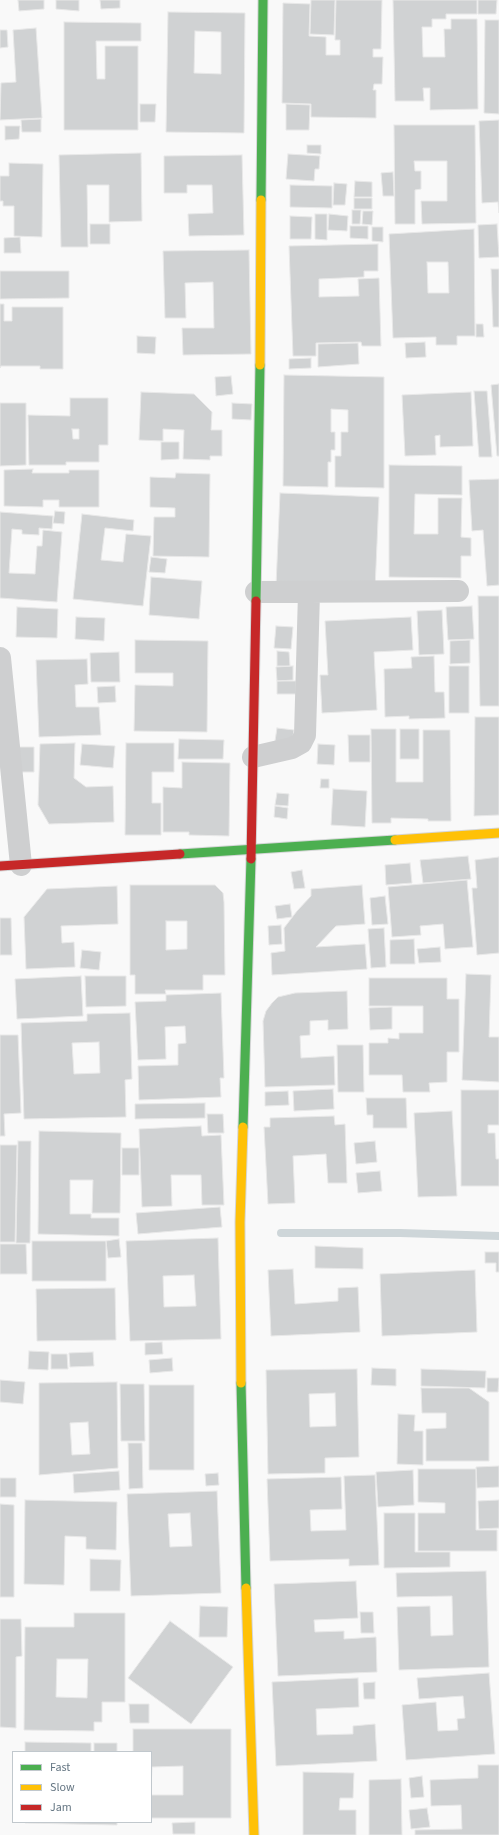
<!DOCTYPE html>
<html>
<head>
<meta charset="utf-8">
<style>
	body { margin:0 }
	#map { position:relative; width:499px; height:1835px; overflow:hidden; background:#f9f9f9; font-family:"Source Sans 3",sans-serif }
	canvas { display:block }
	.legend { position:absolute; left:12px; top:1751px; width:140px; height:72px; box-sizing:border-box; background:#fff; border:1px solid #c1c8cd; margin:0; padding:5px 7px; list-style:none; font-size:12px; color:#657683 }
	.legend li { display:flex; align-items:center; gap:8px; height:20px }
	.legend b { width:20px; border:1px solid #c1c8cd }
</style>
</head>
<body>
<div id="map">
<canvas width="499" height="1835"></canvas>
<ul class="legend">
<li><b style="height:5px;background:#4caf50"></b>Fast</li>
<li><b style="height:5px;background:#ffc107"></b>Slow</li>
<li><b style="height:5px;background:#c62828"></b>Jam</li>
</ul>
</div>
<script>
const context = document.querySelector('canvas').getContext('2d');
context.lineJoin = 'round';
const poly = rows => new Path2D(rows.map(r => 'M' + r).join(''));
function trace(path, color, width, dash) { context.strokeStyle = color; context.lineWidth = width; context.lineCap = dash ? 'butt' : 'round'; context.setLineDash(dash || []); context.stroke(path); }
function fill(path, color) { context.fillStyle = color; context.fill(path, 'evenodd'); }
const stream = poly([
	[281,1233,400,1233,499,1236]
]);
const building = poly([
	[18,0,44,0,44,9,19,11,18,0],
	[56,0,79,0,79,11,56,9,56,0],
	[100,0,120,0,120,8,101,9,100,0],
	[311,0,335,0,334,35,310,34,311,0],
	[336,0,382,0,381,49,373,49,373,57,383,57,382,84,374,84,373,90,376,90,376,118,311,117,311,104,282,103,283,3,310,4,309,36,326,37,326,55,340,55,340,40,335,40,336,0],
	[393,0,477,0,477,14,446,14,446,19,432,19,432,27,422,27,423,57,445,57,444,29,451,29,451,19,477,19,478,109,430,110,430,88,423,88,424,101,395,101,393,0],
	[478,0,497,0,496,14,478,14,478,0],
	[168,12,245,13,244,133,166,132,168,12],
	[195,31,221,32,221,74,194,73,195,31],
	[485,20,499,20,499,114,484,113,485,20],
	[64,22,141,23,141,41,96,41,97,79,105,79,105,46,138,46,138,130,64,130,64,22],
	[36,28,42,118,0,120,1,83,16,82,13,30,36,28],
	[0,30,7,30,8,47,0,48,0,30],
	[140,104,156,104,155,122,140,122,140,104],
	[286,104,310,105,309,130,286,130,286,104],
	[41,119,41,132,22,132,21,120,41,119],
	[499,120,499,213,498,202,482,203,479,121,499,120],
	[394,125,475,125,476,223,422,224,421,201,447,201,447,161,414,161,415,171,421,171,421,189,415,190,415,224,395,224,394,125],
	[5,126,20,126,19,139,5,140,5,126],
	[307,145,321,145,321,154,307,153,307,145],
	[141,153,142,221,109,222,109,185,87,185,88,247,61,247,59,155,141,153],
	[288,154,320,156,319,169,315,169,314,181,286,179,288,154],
	[242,155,244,235,189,236,188,214,213,213,212,185,187,185,187,193,164,193,164,156,242,155],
	[9,163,43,164,42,237,14,236,14,206,3,206,3,201,0,201,0,176,9,176,9,163],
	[393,172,394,196,383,196,381,173,393,172],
	[355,181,372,182,372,197,354,197,355,181],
	[334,183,347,184,345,205,333,205,334,183],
	[290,185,332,186,332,208,290,207,290,185],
	[354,198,372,198,372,209,354,209,354,198],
	[352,210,361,210,360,224,352,224,352,210],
	[363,211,373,211,372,225,362,224,363,211],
	[315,214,327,214,327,240,315,239,315,214],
	[329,214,348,216,347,231,328,230,329,214],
	[290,216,312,217,311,239,290,239,290,216],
	[90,224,110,224,110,244,90,244,90,224],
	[497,224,499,257,479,258,478,225,497,224],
	[350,226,368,226,368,239,350,238,350,226],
	[372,227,383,227,383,242,372,241,372,227],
	[474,229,475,336,457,336,457,345,436,345,436,337,393,338,389,234,474,229],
	[427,262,448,262,449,293,428,293,427,262],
	[20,237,21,253,4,253,4,238,20,237],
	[378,244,378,271,364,271,364,277,319,279,319,297,359,296,358,279,379,278,381,346,362,346,361,342,316,343,316,356,293,356,289,246,378,244],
	[249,250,251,354,183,355,182,328,214,328,213,282,185,283,186,318,165,318,163,251,249,250],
	[491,269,499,269,499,327,493,327,491,269],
	[0,271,69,271,69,298,0,299,0,271],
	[0,304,4,304,4,321,12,321,12,307,63,307,63,369,40,369,40,366,1,366,0,368,0,304],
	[476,324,483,324,484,337,476,337,476,324],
	[137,336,156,337,155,354,137,353,137,336],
	[425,342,426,357,406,358,405,343,425,342],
	[358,343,359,364,318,367,318,344,358,343],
	[311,358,311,368,289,369,289,359,311,358],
	[284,375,384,377,384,488,335,487,335,456,341,456,341,432,348,432,348,410,331,409,331,432,335,432,335,450,331,450,331,462,328,462,328,487,283,486,284,375],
	[231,376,233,394,216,396,215,377,231,376],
	[499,384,499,456,497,456,491,385,499,384],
	[474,391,487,391,492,457,479,457,474,391],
	[141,392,194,394,212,412,211,430,222,430,222,456,210,456,210,460,183,459,184,430,163,429,163,441,139,440,141,392],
	[471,392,473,446,440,447,440,435,435,436,436,455,405,456,402,395,471,392],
	[70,398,108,398,108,445,99,445,99,462,66,462,66,465,29,465,28,415,70,416,70,398],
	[72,429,79,429,79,439,73,439,72,429],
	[0,403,26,403,26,465,0,466,0,403],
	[232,403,252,404,251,420,232,419,232,403],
	[161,442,179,442,179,459,161,460,161,442],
	[389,465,462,466,462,495,415,494,414,534,438,534,438,498,462,498,461,537,471,538,471,556,461,556,461,578,389,577,389,465],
	[33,469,32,473,69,473,69,470,99,470,99,507,59,507,59,500,43,500,43,507,4,506,4,470,33,469],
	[176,473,210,474,209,557,153,556,154,517,175,517,175,508,150,507,150,477,175,478,176,473],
	[499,479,499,585,487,586,483,530,472,531,469,480,499,479],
	[280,493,379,497,375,590,276,586,280,493],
	[55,511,65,512,64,524,53,523,55,511],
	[0,512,53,516,52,529,39,528,39,535,22,534,22,530,12,529,9,573,35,574,37,546,42,546,43,530,62,532,57,602,0,598,0,512],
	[82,514,134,520,133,531,105,528,101,560,123,562,126,534,151,536,143,606,73,599,82,514],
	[151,557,167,559,165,573,149,572,151,557],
	[151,577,202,581,199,619,149,615,151,577],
	[478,596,499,596,499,706,480,706,478,596],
	[472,606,474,639,448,640,446,607,472,606],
	[17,607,58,609,57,638,16,637,17,607],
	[442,610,444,654,419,655,417,611,442,610],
	[76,617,105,618,104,641,75,639,76,617],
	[411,617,413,650,374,652,377,710,322,713,320,675,328,675,325,621,411,617],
	[276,626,293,627,291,649,274,648,276,626],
	[135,640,208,641,207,732,134,731,135,685,173,686,173,673,135,673,135,640],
	[470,640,470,663,450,664,450,641,470,640],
	[277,651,289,652,290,666,277,666,277,651],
	[119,652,120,682,91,682,90,653,119,652],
	[434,656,435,692,444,692,445,718,409,719,409,716,385,717,384,669,412,668,411,657,434,656],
	[87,659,88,684,75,685,76,707,99,707,101,735,39,737,36,660,87,659],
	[293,666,293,680,277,681,276,667,293,666],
	[449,666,469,666,469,713,449,713,449,666],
	[277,681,296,681,296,694,277,694,277,681],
	[115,686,116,702,98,703,97,687,115,686],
	[475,717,499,717,499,815,474,816,475,717],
	[277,728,294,730,292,743,275,741,277,728],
	[371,729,396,729,396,782,423,782,423,730,450,730,451,821,428,821,428,819,391,818,391,823,372,823,371,729],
	[400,729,419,729,419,759,400,759,400,729],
	[348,735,370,735,370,762,349,762,348,735],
	[179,739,224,740,223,759,178,759,179,739],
	[75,743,74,778,86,787,113,786,114,822,49,824,38,805,40,744,75,743],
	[126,743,174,743,174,772,152,772,152,803,161,803,161,835,125,835,126,743],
	[82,744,115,746,113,768,80,765,82,744],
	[318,744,335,745,334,765,317,764,318,744],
	[16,747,34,747,34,772,16,772,16,747],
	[182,762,230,763,229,836,189,835,189,832,163,832,163,787,182,788,182,762],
	[321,779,329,779,329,788,320,788,321,779],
	[333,789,367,791,365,827,331,825,333,789],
	[277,793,289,794,288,806,275,805,277,793],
	[275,806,288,808,287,819,274,817,275,806],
	[468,856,471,879,423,883,420,860,468,856],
	[499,857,499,953,477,955,472,888,477,888,475,860,499,857],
	[410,863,412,883,386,885,385,865,410,863],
	[302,870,305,888,294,889,291,872,302,870],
	[467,880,473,947,445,949,443,924,420,926,421,935,392,937,388,887,467,880],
	[130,885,215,885,223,893,224,902,225,975,203,975,203,990,165,990,166,994,135,994,135,975,130,975,130,885],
	[166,921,187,921,187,949,166,950,166,921],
	[362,885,365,924,336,926,316,947,365,944,367,969,272,975,271,953,285,951,284,928,297,911,311,896,311,889,362,885],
	[117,886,118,924,61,926,62,943,74,942,75,967,26,969,24,917,47,889,117,886],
	[385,896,388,924,372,925,370,898,385,896],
	[290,904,292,917,277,919,275,906,290,904],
	[0,918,11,918,12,955,0,955,0,918],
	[281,925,282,944,269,945,268,926,281,925],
	[384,928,386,967,371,968,368,929,384,928],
	[414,939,415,964,390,964,390,940,414,939],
	[440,947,441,962,419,963,417,949,440,947],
	[82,950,101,952,99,970,80,968,82,950],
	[466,974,491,975,489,1037,499,1037,499,1082,462,1080,466,974],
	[81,976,83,1016,17,1019,15,979,81,976],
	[85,976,126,976,126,1006,86,1007,85,976],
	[369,978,447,978,447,999,459,999,459,1052,447,1052,447,1082,429,1083,430,1092,403,1092,402,1075,369,1075,369,1043,388,1043,388,1038,399,1039,399,1033,423,1033,423,1006,369,1006,369,978],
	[347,991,348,1029,328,1030,328,1020,310,1021,310,1035,300,1036,301,1058,334,1056,335,1085,265,1087,263,1021,266,1011,272,1003,278,997,295,993,347,991],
	[221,993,224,1078,220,1078,221,1097,139,1100,138,1066,178,1065,178,1044,186,1043,185,1026,165,1027,166,1059,138,1060,135,1002,166,1001,166,995,221,993],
	[392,1007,392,1029,370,1030,369,1008,392,1007],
	[130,1013,132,1079,125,1080,126,1117,24,1119,21,1023,87,1021,87,1014,130,1013],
	[99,1042,100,1073,74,1074,72,1043,99,1042],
	[0,1035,18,1035,21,1113,4,1114,5,1136,0,1136,0,1035],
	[337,1045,363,1045,364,1092,338,1092,337,1045],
	[333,1089,334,1109,294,1111,293,1091,333,1089],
	[461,1090,499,1090,499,1125,488,1125,488,1133,495,1133,496,1159,499,1159,499,1186,461,1186,461,1090],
	[288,1091,289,1105,265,1106,265,1092,288,1091],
	[366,1098,406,1098,407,1128,373,1128,373,1115,367,1115,366,1098],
	[205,1103,205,1118,135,1119,135,1104,205,1103],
	[452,1111,457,1196,418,1197,414,1113,452,1111],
	[207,1114,223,1114,224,1133,208,1133,207,1114],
	[334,1116,335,1125,345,1124,347,1183,328,1183,326,1154,293,1156,295,1203,268,1204,264,1127,270,1127,270,1118,334,1116],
	[201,1126,202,1136,221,1135,224,1205,202,1205,201,1175,171,1175,172,1206,142,1207,139,1129,201,1126],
	[39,1131,121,1133,120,1213,92,1213,93,1180,70,1180,70,1214,91,1214,91,1218,119,1218,119,1236,38,1234,39,1131],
	[18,1141,31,1141,30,1243,16,1243,18,1141],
	[375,1141,377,1162,356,1164,354,1143,375,1141],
	[0,1145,17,1145,15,1242,0,1242,0,1145],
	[122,1148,139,1148,139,1175,122,1175,122,1148],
	[380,1171,382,1191,358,1193,356,1173,380,1171],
	[220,1207,222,1227,138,1234,136,1213,220,1207],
	[218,1238,221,1339,130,1341,126,1241,218,1238],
	[194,1275,196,1306,164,1307,163,1276,194,1275],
	[119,1239,121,1257,108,1258,106,1241,119,1239],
	[32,1241,106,1241,106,1281,32,1281,32,1241],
	[0,1244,26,1244,27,1274,0,1274,0,1244],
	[315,1246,363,1248,363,1269,315,1268,315,1246],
	[485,1252,499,1252,499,1272,496,1272,496,1263,485,1263,485,1252],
	[293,1269,295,1304,338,1301,338,1288,358,1287,360,1332,271,1336,268,1270,293,1269],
	[475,1270,477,1332,382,1336,380,1274,475,1270],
	[115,1288,116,1340,37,1341,36,1289,115,1288],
	[162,1342,163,1354,145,1355,145,1343,162,1342],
	[29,1351,49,1352,48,1370,28,1369,29,1351],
	[93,1352,94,1366,70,1367,69,1353,93,1352],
	[51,1354,67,1354,68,1369,51,1369,51,1354],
	[172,1358,173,1371,150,1373,149,1360,172,1358],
	[372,1368,396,1369,396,1386,371,1385,372,1368],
	[357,1369,359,1457,325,1458,325,1473,268,1474,266,1370,357,1369],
	[335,1393,336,1426,310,1427,309,1394,335,1393],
	[421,1369,486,1371,485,1388,421,1386,421,1369],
	[487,1378,499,1378,498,1392,487,1392,487,1378],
	[0,1380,25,1382,23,1404,0,1402,0,1380],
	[117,1382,118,1468,39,1475,39,1383,117,1382],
	[88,1422,90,1454,72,1455,70,1423,88,1422],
	[120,1384,144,1384,145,1441,121,1441,120,1384],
	[149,1385,194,1385,194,1470,149,1470,149,1385],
	[421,1388,469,1388,489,1402,489,1461,426,1461,426,1429,446,1428,446,1413,422,1413,421,1388],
	[398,1414,415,1415,414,1431,423,1431,423,1465,397,1464,398,1414],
	[128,1443,142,1443,143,1488,129,1489,128,1443],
	[499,1466,499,1487,477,1488,476,1467,499,1466],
	[418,1469,476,1469,476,1530,497,1530,497,1551,418,1551,418,1513,445,1513,445,1503,418,1502,418,1469],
	[413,1470,414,1505,378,1507,376,1472,413,1470],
	[119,1471,120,1490,74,1493,73,1474,119,1471],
	[218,1473,219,1485,206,1486,205,1474,218,1473],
	[375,1475,379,1565,349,1566,349,1559,270,1561,267,1479,341,1477,342,1509,310,1510,311,1531,346,1530,344,1476,375,1475],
	[0,1478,16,1478,16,1497,0,1497,0,1478],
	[217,1491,221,1593,131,1596,127,1494,217,1491],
	[190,1513,192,1546,170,1547,168,1514,190,1513],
	[25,1500,117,1502,116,1550,86,1549,86,1537,65,1536,64,1585,24,1584,25,1500],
	[499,1500,499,1528,479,1529,478,1501,499,1500],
	[0,1504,14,1505,14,1597,0,1597,0,1504],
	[384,1513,415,1513,415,1552,450,1552,450,1567,384,1568,384,1513],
	[90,1559,121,1560,120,1591,90,1591,90,1559],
	[486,1571,489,1667,399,1670,397,1607,430,1606,431,1636,453,1635,452,1596,397,1597,396,1573,486,1571],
	[356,1581,358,1618,314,1620,315,1632,344,1631,344,1639,376,1637,377,1672,278,1676,274,1584,356,1581],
	[200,1606,228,1607,227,1637,199,1637,200,1606],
	[360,1612,373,1612,374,1633,361,1633,360,1612],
	[74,1613,125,1613,125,1702,102,1702,102,1722,94,1722,94,1731,24,1730,25,1627,74,1627,74,1613],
	[57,1659,88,1659,87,1698,56,1697,57,1659],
	[0,1619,21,1619,22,1656,16,1657,16,1728,0,1727,0,1619],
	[170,1621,233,1667,191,1724,128,1678,170,1621],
	[489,1673,495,1754,406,1760,402,1705,436,1702,438,1731,458,1730,457,1719,465,1718,463,1696,419,1699,417,1678,489,1673],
	[358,1678,359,1707,316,1709,317,1735,353,1734,353,1726,375,1724,377,1761,276,1766,272,1682,358,1678],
	[375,1682,375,1699,364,1699,363,1683,375,1682],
	[129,1704,149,1704,149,1723,130,1723,129,1704],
	[133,1729,231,1729,231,1818,151,1818,151,1795,183,1795,183,1766,152,1767,151,1788,151,1752,133,1752,133,1729],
	[25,1742,91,1743,91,1752,25,1752,25,1742],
	[94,1743,117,1743,117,1752,94,1752,94,1743],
	[478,1765,499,1765,499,1835,415,1835,415,1830,462,1829,461,1805,431,1806,430,1780,478,1778,478,1765],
	[303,1772,354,1773,353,1798,340,1798,339,1810,356,1810,356,1835,303,1835,303,1772],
	[422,1776,424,1797,411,1798,409,1778,422,1776],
	[401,1779,402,1835,369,1835,369,1780,401,1779],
	[427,1808,430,1827,411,1829,409,1810,427,1808],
	[25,1822,117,1822,117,1825,25,1823,25,1822],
	[195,1822,195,1834,173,1834,172,1823,195,1822]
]);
const street = poly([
	[256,592,458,591],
	[0,658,21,865],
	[253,757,292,748,301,743,305,735,309,593]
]);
const fast = poly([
	[261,200,263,0],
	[256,601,260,365],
	[180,854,395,840],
	[243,1127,251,859],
	[241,1383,246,1588]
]);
const slow = poly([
	[260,365,261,200],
	[395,840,499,833],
	[241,1383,240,1222,243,1127],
	[246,1588,254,1835]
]);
const jam = poly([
	[251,859,256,601],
	[0,866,180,854]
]);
trace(stream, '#ced6d9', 8);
fill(building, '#d0d2d3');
trace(building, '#e8e8e8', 1);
trace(fast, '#d5d6d7', 11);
trace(slow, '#d5d6d7', 11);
trace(jam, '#d5d6d7', 11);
trace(street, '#cecfd0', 22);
trace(fast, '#4caf50', 9);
trace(slow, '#ffc107', 9);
trace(jam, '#c62828', 9);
</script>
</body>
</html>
